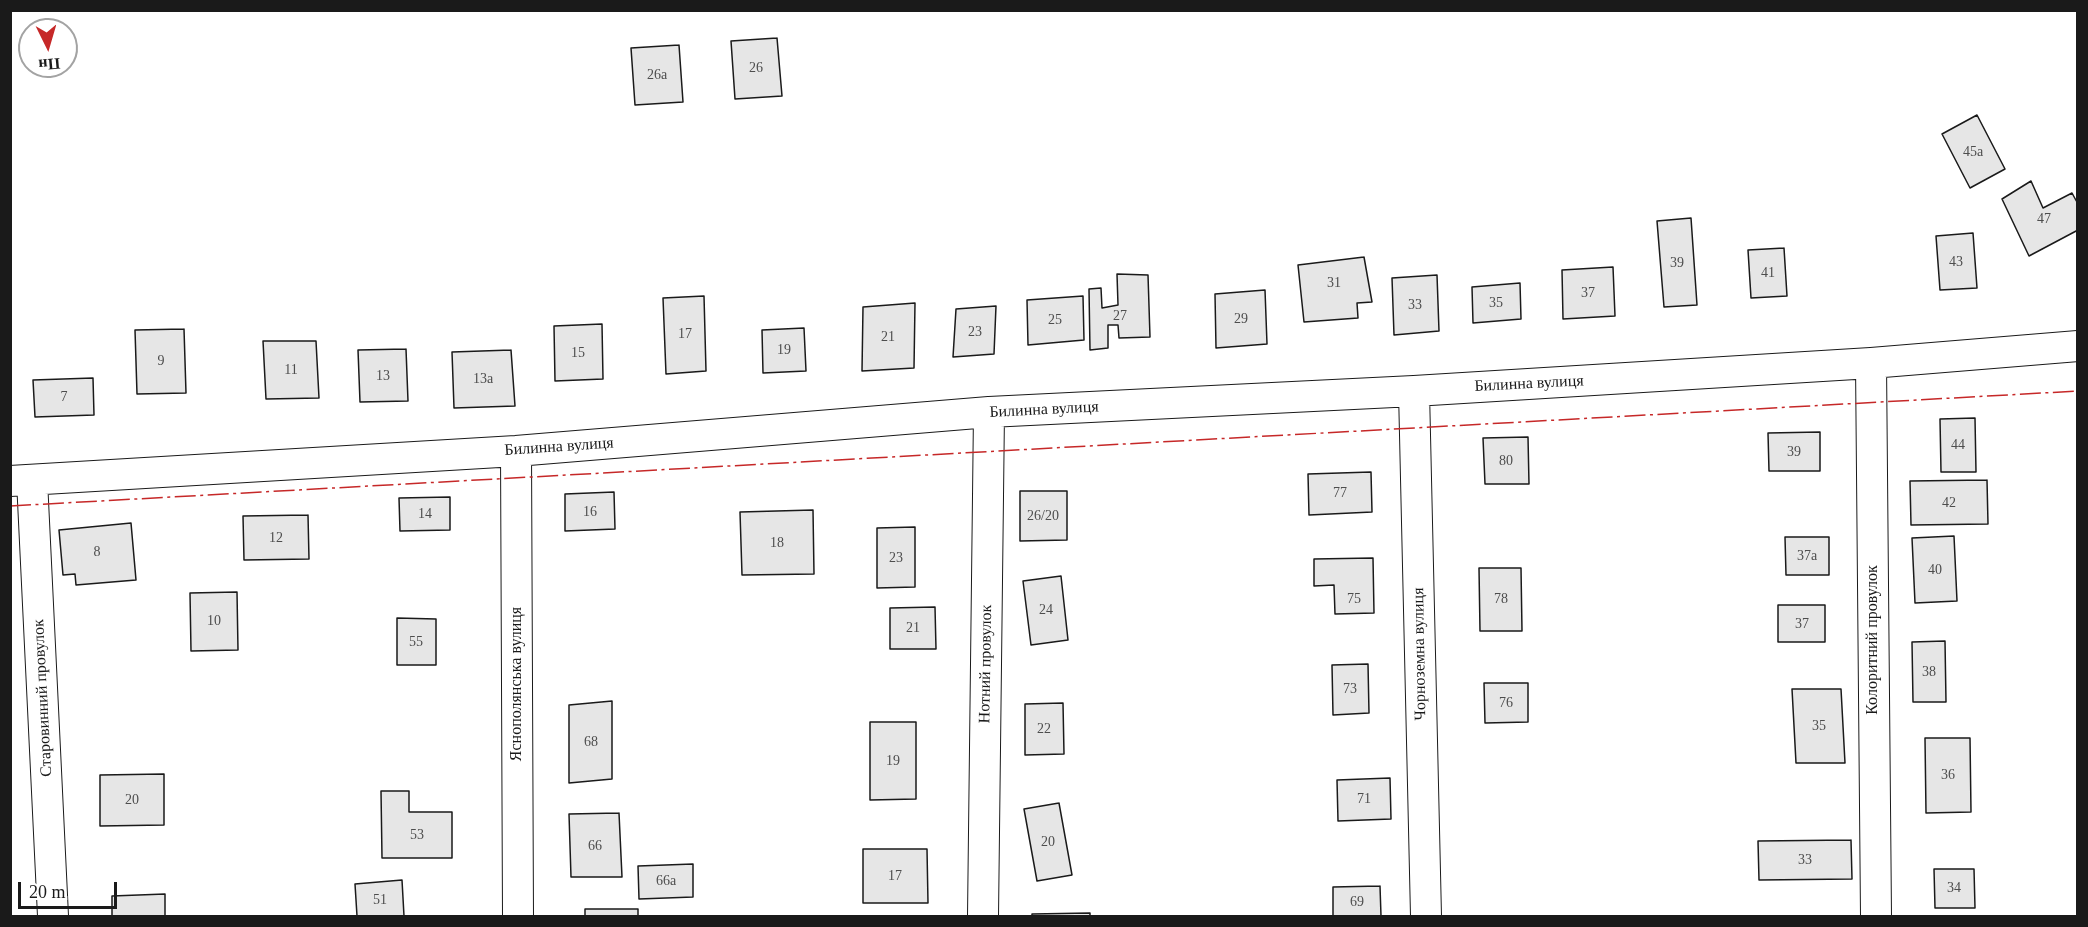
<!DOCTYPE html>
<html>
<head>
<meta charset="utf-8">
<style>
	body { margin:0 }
	#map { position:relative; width:2088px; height:927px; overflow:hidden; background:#fff; font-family:Georgia,serif }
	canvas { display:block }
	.frame { position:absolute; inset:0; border:12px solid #1a1a1a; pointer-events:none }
	.north { position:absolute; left:18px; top:18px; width:60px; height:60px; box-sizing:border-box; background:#fff; border:2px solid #a3a3a3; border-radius:50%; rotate:175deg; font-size:16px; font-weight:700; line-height:24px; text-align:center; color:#1a1a1a }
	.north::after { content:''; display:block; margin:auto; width:21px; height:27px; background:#c62828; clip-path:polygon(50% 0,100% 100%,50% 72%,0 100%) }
	.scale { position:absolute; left:18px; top:882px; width:99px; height:27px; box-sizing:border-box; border:3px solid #1a1a1a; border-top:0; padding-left:8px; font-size:18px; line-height:21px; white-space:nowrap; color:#1a1a1a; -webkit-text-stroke:4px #fff; paint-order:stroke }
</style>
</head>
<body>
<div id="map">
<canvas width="2088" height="927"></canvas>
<div class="frame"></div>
<div class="north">Пн</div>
<div class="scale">20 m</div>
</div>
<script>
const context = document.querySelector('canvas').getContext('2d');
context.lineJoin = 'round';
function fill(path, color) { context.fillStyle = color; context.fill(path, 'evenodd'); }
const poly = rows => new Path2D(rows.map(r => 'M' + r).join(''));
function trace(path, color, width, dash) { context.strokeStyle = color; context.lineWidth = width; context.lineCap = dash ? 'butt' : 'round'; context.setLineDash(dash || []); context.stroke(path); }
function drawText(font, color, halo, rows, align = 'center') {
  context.font = font + ' Georgia,serif'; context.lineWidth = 4.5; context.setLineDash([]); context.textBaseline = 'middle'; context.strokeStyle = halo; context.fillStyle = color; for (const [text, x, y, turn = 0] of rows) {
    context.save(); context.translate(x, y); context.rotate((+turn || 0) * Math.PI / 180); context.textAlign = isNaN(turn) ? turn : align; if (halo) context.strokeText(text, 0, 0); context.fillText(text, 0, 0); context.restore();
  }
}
const building = poly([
	[777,38,782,96,735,99,731,41,777,38],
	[679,45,683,102,635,105,631,48,679,45],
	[1977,115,2005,169,1970,188,1942,134,1977,115],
	[2031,181,2043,208,2072,193,2078,204,2078,230,2029,256,2002,199,2031,181],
	[1691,218,1697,305,1664,307,1657,221,1691,218],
	[1973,233,1977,288,1940,290,1936,236,1973,233],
	[1784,248,1787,296,1751,298,1748,250,1784,248],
	[1364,257,1372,302,1357,303,1358,318,1304,322,1298,265,1364,257],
	[1613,267,1615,316,1563,319,1562,270,1613,267],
	[1117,274,1148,275,1150,337,1119,338,1118,325,1108,325,1108,348,1090,350,1089,289,1101,288,1102,308,1118,305,1117,274],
	[1437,275,1439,331,1394,335,1392,278,1437,275],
	[1520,283,1521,319,1473,323,1472,287,1520,283],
	[1265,290,1267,344,1216,348,1215,294,1265,290],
	[704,296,706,371,666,374,663,298,704,296],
	[1083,296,1084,340,1028,345,1027,300,1083,296],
	[915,303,914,368,862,371,863,307,915,303],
	[996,306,994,354,953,357,956,309,996,306],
	[602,324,603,379,555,381,554,326,602,324],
	[804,328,806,371,763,373,762,330,804,328],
	[184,329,186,393,137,394,135,330,184,329],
	[263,341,316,341,319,398,266,399,263,341],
	[406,349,408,401,360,402,358,350,406,349],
	[511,350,515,406,454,408,452,352,511,350],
	[93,378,94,415,35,417,33,380,93,378],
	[1975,418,1976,472,1941,472,1940,419,1975,418],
	[1820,432,1820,471,1769,471,1768,433,1820,432],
	[1528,437,1529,484,1485,484,1483,438,1528,437],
	[1371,472,1372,512,1309,515,1308,474,1371,472],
	[1987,480,1988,524,1911,525,1910,481,1987,480],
	[1020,491,1067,491,1067,540,1020,541,1020,491],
	[614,492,615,529,565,531,565,494,614,492],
	[450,497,450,530,400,531,399,498,450,497],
	[813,510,814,574,742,575,740,512,813,510],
	[308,515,309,559,244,560,243,516,308,515],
	[131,523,136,580,76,585,75,574,63,575,59,530,131,523],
	[915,527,915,587,877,588,877,528,915,527],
	[1954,536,1957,601,1915,603,1912,538,1954,536],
	[1785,537,1829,537,1829,575,1786,575,1785,537],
	[1373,558,1374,613,1335,614,1334,585,1314,586,1314,559,1373,558],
	[1479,568,1521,568,1522,631,1480,631,1479,568],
	[1061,576,1068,640,1031,645,1023,581,1061,576],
	[237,592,238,650,191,651,190,593,237,592],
	[1778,605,1825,605,1825,642,1778,642,1778,605],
	[935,607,936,649,890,649,890,608,935,607],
	[397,618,436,619,436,665,397,665,397,618],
	[1945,641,1946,702,1913,702,1912,642,1945,641],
	[1368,664,1369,713,1333,715,1332,665,1368,664],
	[1484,683,1528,683,1528,722,1485,723,1484,683],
	[1792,689,1841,689,1845,763,1796,763,1792,689],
	[612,701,612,779,569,783,569,705,612,701],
	[1063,703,1064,754,1025,755,1025,704,1063,703],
	[870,722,916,722,916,799,870,800,870,722],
	[1925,738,1970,738,1971,812,1926,813,1925,738],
	[164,774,164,825,100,826,100,775,164,774],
	[1390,778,1391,819,1338,821,1337,780,1390,778],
	[381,791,409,791,409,812,452,812,452,858,382,858,381,791],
	[1059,803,1072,875,1037,881,1024,809,1059,803],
	[619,813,622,877,571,877,569,814,619,813],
	[1851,840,1852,879,1759,880,1758,841,1851,840],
	[863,849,927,849,928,903,863,903,863,849],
	[693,864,693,897,639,899,638,866,693,864],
	[1934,869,1974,869,1975,908,1935,908,1934,869],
	[402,880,404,916,357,916,355,884,402,880],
	[1380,886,1381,916,1333,916,1333,887,1380,886],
	[165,894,165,916,112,916,112,896,165,894],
	[585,909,638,909,638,916,585,916,585,909],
	[1090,913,1090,916,1032,916,1032,914,1090,913]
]);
const minor = poly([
	[1871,363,1876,916],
	[1414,391,1426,916],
	[516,451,518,916],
	[32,480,53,916],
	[10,481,516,451,989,412,1414,391,1871,363,2078,346],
	[983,916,989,412]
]);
const power = poly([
	[10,506,2078,391]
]);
const numberNames = [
	["26",756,68],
	["26а",657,75],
	["45а",1973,152],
	["47",2044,219],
	["43",1956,262],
	["39",1677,263],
	["41",1768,273],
	["31",1334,283],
	["37",1588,293],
	["35",1496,303],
	["33",1415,305],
	["27",1120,316],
	["29",1241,319],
	["25",1055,320],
	["23",975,332],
	["17",685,334],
	["21",888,337],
	["19",784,350],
	["15",578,353],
	["9",161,361],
	["11",291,370],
	["13",383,376],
	["13а",483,379],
	["7",64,397],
	["44",1958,445],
	["39",1794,452],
	["80",1506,461],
	["77",1340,493],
	["42",1949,503],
	["16",590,512],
	["14",425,514],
	["26/20",1043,516],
	["12",276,538],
	["18",777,543],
	["8",97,552],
	["37а",1807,556],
	["23",896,558],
	["40",1935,570],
	["75",1354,599],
	["78",1501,599],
	["24",1046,610],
	["10",214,621],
	["37",1802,624],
	["21",913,628],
	["55",416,642],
	["38",1929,672],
	["73",1350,689],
	["76",1506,703],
	["35",1819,726],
	["22",1044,729],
	["68",591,742],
	["19",893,761],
	["36",1948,775],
	["71",1364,799],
	["20",132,800],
	["53",417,835],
	["20",1048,842],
	["66",595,846],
	["33",1805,860],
	["17",895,876],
	["66а",666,881],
	["34",1954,888],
	["51",380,900],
	["69",1357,902]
];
const streetNames = [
	["Билинна вулиця",1529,384,-3],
	["Билинна вулиця",1044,410,-3],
	["Билинна вулиця",559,447,-4],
	["Колоритний провулок",1873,640,-90],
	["Чорноземна вулиця",1420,654,-91],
	["Нотний провулок",986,664,-89],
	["Яснополянська вулиця",517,684,-90],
	["Старовинний провулок",43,698,-93]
];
fill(building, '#e6e6e6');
trace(building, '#1a1a1a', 1.5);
trace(minor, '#1a1a1a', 32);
trace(minor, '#fff', 30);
trace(power, '#c62828', 1.5, [21, 4.5, 3, 4.5]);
drawText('14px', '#4d4d4d', null, numberNames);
drawText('16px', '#1a1a1a', '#fff', streetNames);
</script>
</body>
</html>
